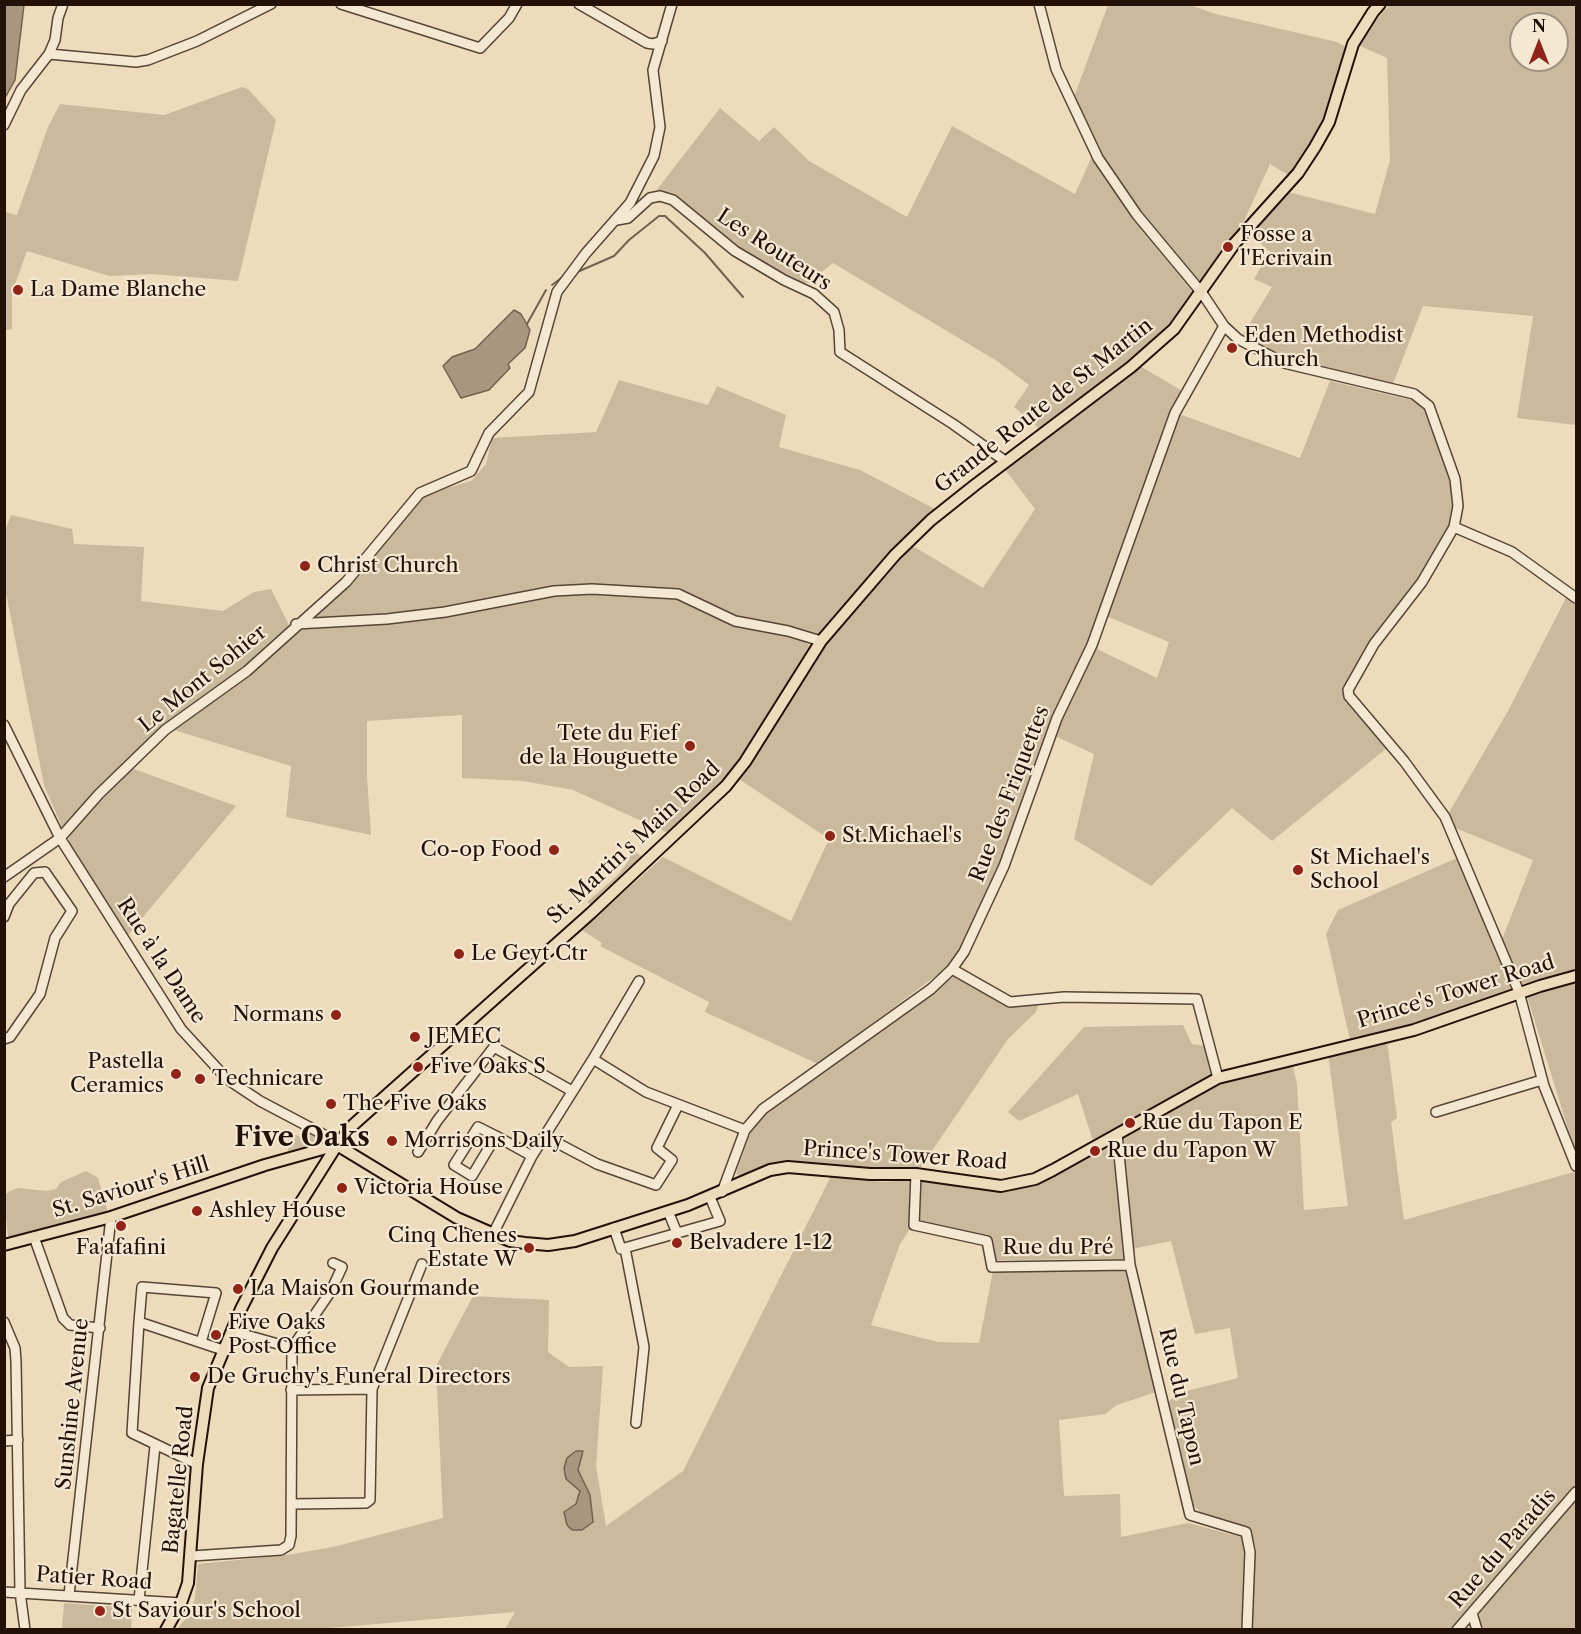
<!DOCTYPE html>
<html>
<head>
<meta charset="utf-8">
<style>
	body { margin:0 }
	#map { position:relative; width:1581px; height:1634px; overflow:hidden; background:#eedbbc; font-family:"Libre Caslon Text",serif }
	canvas { display:block }
	.frame { position:absolute; inset:0; border:6px solid #231108; pointer-events:none }
	.north { position:absolute; left:1509px; top:12px; width:60px; height:60px; box-sizing:border-box; background:#f4e8d3; border:2px solid #a09282; border-radius:50%; rotate:0deg; font-size:16px; font-weight:700; line-height:24px; text-align:center; color:#231108 }
	.north::after { content:''; display:block; margin:auto; width:21px; height:27px; background:#8f2418; clip-path:polygon(50% 0,100% 100%,50% 72%,0 100%) }
</style>
</head>
<body>
<div id="map">
<canvas width="1581" height="1634"></canvas>
<div class="frame"></div>
<div class="north">N</div>
</div>
<script>
const context = document.querySelector('canvas').getContext('2d');
context.lineJoin = 'round';
function fill(path, color) { context.fillStyle = color; context.fill(path, 'evenodd'); }
const poly = rows => new Path2D(rows.map(r => 'M' + r).join(''));
function trace(path, color, width, dash) { context.strokeStyle = color; context.lineWidth = width; context.lineCap = dash ? 'butt' : 'round'; context.setLineDash(dash || []); context.stroke(path); }
function drawText(font, color, halo, rows, align = 'center') {
  context.font = font + ' "Libre Caslon Text",serif'; context.lineWidth = 4.5; context.setLineDash([]); context.textBaseline = 'middle'; context.strokeStyle = halo; context.fillStyle = color; for (const [text, x, y, turn = 0] of rows) {
    context.save(); context.translate(x, y); context.rotate((+turn || 0) * Math.PI / 180); context.textAlign = isNaN(turn) ? turn : align; if (halo) context.strokeText(text, 0, 0); context.fillText(text, 0, 0); context.restore();
  }
}
const green = poly([
	[1392,4,1576,5,1576,425,1517,418,1533,316,1423,306,1393,384,1289,361,1242,336,1272,287,1254,279,1270,252,1250,234,1288,192,1375,214,1390,160,1387,58,1360,46,1382,12],
	[1521,24,1557,24,1557,60,1521,60],
	[1108,5,1190,5,1216,14,1337,42,1346,47,1331,100,1309,148,1290,176,1270,164,1244,221,1204,280,1197,280,1149,225,1102,158,1074,97],
	[242,87,248,89,276,120,238,281,153,274,109,276,27,251,12,293,12,329,5,330,5,212,17,215,48,127,60,104,164,115],
	[720,108,759,141,774,127,809,161,907,217,952,126,1075,194,1092,156,1155,245,1197,291,1159,337,1040,429,1014,407,1029,385,997,361,833,263,808,283,794,282,737,248,672,193,656,191],
	[1140,366,1184,392,1097,623,1070,685,1053,714,1001,866,953,963,818,1064,705,1012,709,1002,600,946,602,943,582,930,663,857,791,921,829,839,739,779,825,645,913,546,983,588,1035,509,1004,468],
	[619,380,708,405,717,386,786,415,779,447,860,470,935,509,882,563,823,633,815,635,727,613,677,588,583,585,549,587,424,610,369,617,310,620,368,565,414,506,427,494,471,481,486,464,492,438,596,432],
	[1330,381,1420,402,1431,420,1449,469,1453,505,1450,523,1419,579,1385,620,1346,687,1343,696,1387,748,1272,841,1232,808,1151,886,1074,839,1094,754,1055,736,1095,648,1157,678,1169,642,1106,616,1179,414,1300,458],
	[11,515,72,529,74,544,144,547,141,601,223,611,254,592,271,589,289,625,240,671,162,728,104,782,62,827,44,785,5,588,4,534],
	[590,593,673,598,734,624,763,632,792,635,810,645,736,769,668,833,573,790,523,781,462,778,462,715,367,721,367,777,371,835,286,817,291,766,174,730,247,674,297,629,417,621,556,595],
	[1567,596,1576,603,1576,970,1522,984,1501,942,1533,860,1453,827,1448,814,1508,711],
	[131,768,236,806,128,935,69,844,69,836],
	[631,849,643,857,591,906,587,902,618,875,629,860],
	[1457,858,1514,989,1412,1026,1350,1040,1326,934,1338,910],
	[954,976,1008,1006,1038,1005,1036,1012,1008,1039,921,1167,858,1168,804,1162,781,1163,754,1169,740,1176,736,1174,752,1128,766,1112],
	[1576,982,1576,1155,1527,996],
	[1183,1025,1192,1044,1205,1046,1211,1076,1093,1141,1078,1094,1019,1121,1008,1112,1084,1027],
	[1387,1041,1397,1118,1391,1122,1404,1220,1574,1172,1576,1177,1576,1490,1565,1498,1450,1629,1249,1629,1256,1549,1251,1529,1201,1512,1193,1505,1166,1404,1179,1393,1238,1378,1230,1328,1195,1334,1171,1241,1132,1249,1123,1137,1223,1083,1292,1062,1297,1084,1304,1210,1348,1206,1328,1053],
	[308,1128,322,1136,324,1141,288,1153,288,1132,302,1137],
	[1112,1146,1126,1259,995,1260,988,1237,916,1223,918,1185,924,1180,1002,1191,1028,1187],
	[86,1171,98,1178,108,1212,11,1239,8,1236,4,1197,8,1192,18,1188,47,1191,56,1189,61,1182],
	[831,1176,883,1182,910,1180,913,1184,910,1229,900,1244,871,1325,938,1342,979,1343,993,1271,1126,1271,1156,1392,1117,1405,1105,1414,1059,1420,1064,1496,1120,1494,1121,1537,1188,1523,1241,1537,1248,1549,1241,1629,505,1629,515,1612,319,1629,176,1630,188,1616,195,1598,198,1564,287,1555,333,1547,443,1518,436,1366,473,1296,549,1300,548,1352,569,1367,603,1366,596,1466,606,1526,683,1471],
	[1576,1495,1576,1629,1480,1629,1479,1608],
	[64,1603,132,1608,131,1629,62,1629]
]);
const water = poly([
	[5,4,24,5,15,80,5,98,5,4],
	[514,310,521,314,530,330,525,348,508,364,510,368,489,390,461,398,443,366,452,357,475,349,514,310],
	[576,1451,583,1451,578,1470,590,1495,593,1522,582,1530,572,1530,567,1525,564,1512,576,1504,580,1491,566,1479,564,1468,567,1458,576,1451]
]);
const stream = poly([
	[575,273,614,256,629,240,659,216,665,216,705,253,743,297],
	[552,285,564,276],
	[527,324,546,290]
]);
const minor = poly([
	[341,4,480,48,509,18,517,4],
	[579,4,647,43,653,44,662,41],
	[1039,4,1056,69,1098,158,1137,215,1202,293,1224,326,1238,339,1284,363,1414,394,1429,406,1455,479,1458,506,1454,527,1512,552,1576,598],
	[49,54,136,62,148,60,197,41,271,4],
	[4,125,21,90,49,54,55,40,58,18,63,4],
	[617,220,628,218,650,198,660,196,673,200,735,251,784,280,814,294,834,312,839,330,840,352,953,424,1005,461],
	[1454,527,1422,582,1374,644,1348,690,1349,696,1404,761,1445,817,1519,992,1544,1086,1576,1166],
	[296,624,387,619,445,612,554,591,592,589,678,594,735,621,788,631,821,641],
	[4,725,60,838,181,1029,227,1079,260,1101,332,1139,337,1145],
	[4,877,60,838,99,794,165,730,247,671,346,582,420,493,471,471,489,433,529,392,557,292,586,253,630,203,654,156,660,127,653,70,672,4],
	[4,917,9,904,34,873,45,872,72,911,55,938,40,994,10,1037,4,1039],
	[952,969,1010,1002,1064,997,1197,999,1218,1078],
	[593,1059,639,981],
	[1436,1112,1542,1080],
	[1117,1134,1130,1265,1190,1515,1246,1532,1250,1552,1247,1630],
	[496,1136,472,1176,454,1165,478,1127,496,1136,532,1156],
	[546,1137,597,1164,656,1185,672,1160,657,1148,678,1105],
	[418,1152,437,1121,494,1047,572,1091],
	[916,1174,914,1225,987,1241,992,1267,1130,1265],
	[722,1192,745,1130,763,1109,931,989,952,969,964,952,1004,866,1057,718,1092,645,1175,413,1224,326],
	[670,1216,677,1233],
	[614,1228,621,1249,720,1221,710,1197],
	[493,1234,532,1156,593,1059,646,1092,745,1130],
	[34,1237,63,1318,70,1325,100,1328],
	[625,1248,644,1347,636,1423],
	[4,1322,15,1348,16,1361,20,1592,25,1630],
	[139,1322,132,1433,197,1464],
	[201,1342,216,1293,142,1287,139,1322,223,1350],
	[292,1348,331,1291,342,1267,333,1263],
	[372,1389,422,1264],
	[4,1441,18,1440],
	[291,1504,366,1503,370,1500,372,1389,291,1390],
	[192,1556,281,1550,289,1545,291,1536,292,1348,232,1331],
	[4,1592,181,1603],
	[69,1595,111,1217],
	[139,1600,155,1446],
	[1472,1613,1477,1630],
	[1457,1630,1576,1492]
]);
const major = poly([
	[337,1145,457,1218,510,1241,525,1243,548,1245,575,1241,688,1205,770,1170,788,1167,870,1174,916,1174,1001,1186,1035,1179,1053,1170,1218,1078,1414,1030,1540,986,1576,976],
	[4,1245,111,1217,265,1165,337,1145],
	[166,1630,181,1603,188,1583,197,1464,208,1388,241,1309,272,1248,337,1145,353,1125,591,913,726,786,745,762,821,641,895,555,931,520,975,485,1131,367,1174,329,1235,243,1298,173,1315,147,1329,122,1353,44,1373,12,1380,4]
]);
const markers = [
	[1228,247,6,"#8f2418"],
	[18,290,6,"#8f2418"],
	[1232,348,6,"#8f2418"],
	[305,566,6,"#8f2418"],
	[690,746,6,"#8f2418"],
	[830,836,6,"#8f2418"],
	[554,850,6,"#8f2418"],
	[1298,870,6,"#8f2418"],
	[459,954,6,"#8f2418"],
	[336,1015,6,"#8f2418"],
	[415,1037,6,"#8f2418"],
	[418,1067,6,"#8f2418"],
	[176,1074,6,"#8f2418"],
	[200,1079,6,"#8f2418"],
	[331,1104,6,"#8f2418"],
	[1130,1123,6,"#8f2418"],
	[392,1141,6,"#8f2418"],
	[1095,1151,6,"#8f2418"],
	[342,1188,6,"#8f2418"],
	[197,1211,6,"#8f2418"],
	[121,1226,6,"#8f2418"],
	[677,1243,6,"#8f2418"],
	[529,1248,6,"#8f2418"],
	[238,1289,6,"#8f2418"],
	[216,1335,6,"#8f2418"],
	[195,1377,6,"#8f2418"],
	[100,1611,6,"#8f2418"]
];
const poiNames = [
	["Fosse a",1240,235],
	["l'Ecrivain",1240,259],
	["La Dame Blanche",30,290],
	["Eden Methodist",1244,336],
	["Church",1244,360],
	["Christ Church",317,566],
	["Tete du Fief",678,734,"right"],
	["de la Houguette",678,758,"right"],
	["St.Michael's",842,836],
	["Co-op Food",542,850,"right"],
	["St Michael's",1310,858],
	["School",1310,882],
	["Le Geyt Ctr",471,954],
	["Normans",324,1015,"right"],
	["JEMEC",427,1037],
	["Pastella",164,1062,"right"],
	["Ceramics",164,1086,"right"],
	["Five Oaks S",430,1067],
	["Technicare",212,1079],
	["The Five Oaks",343,1104],
	["Rue du Tapon E",1142,1123],
	["Morrisons Daily",404,1141],
	["Rue du Tapon W",1107,1151],
	["Victoria House",354,1188],
	["Ashley House",209,1211],
	["Cinq Chenes",517,1236,"right"],
	["Estate W",517,1260,"right"],
	["Belvadere 1-12",689,1243],
	["Fa'afafini",121,1248,"center"],
	["La Maison Gourmande",250,1289],
	["Five Oaks",228,1323],
	["Post Office",228,1347],
	["De Gruchy's Funeral Directors",207,1377],
	["St Saviour's School",112,1611]
];
const streetNames = [
	["Les Routeurs",774,250,33],
	["Grande Route de St Martin",1044,406,-38],
	["Le Mont Sohier",203,679,-39],
	["Rue des Friquettes",1010,794,-69],
	["St. Martin's Main Road",634,843,-43],
	["Rue à la Dame",161,961,57],
	["Prince's Tower Road",1456,992,-17],
	["Prince's Tower Road",905,1156,4],
	["St. Saviour's Hill",131,1188,-17],
	["Rue du Pré",1058,1248],
	["Rue du Tapon",1181,1397,77],
	["Sunshine Avenue",73,1404,-84],
	["Bagatelle Road",179,1480,-84],
	["Rue du Paradis",1503,1549,-49],
	["Patier Road",94,1579,4]
];
const districtNames = [
	["Five Oaks",302,1138]
];
fill(green, '#cbb99d');
fill(water, '#a9967f');
trace(water, '#73614f', 1.5);
trace(stream, '#73614f', 2);
trace(minor, '#564435', 12);
trace(major, '#231108', 14);
trace(minor, '#f4e8d3', 9);
trace(major, '#eedbbc', 10);
for (const [x, y, r, color] of markers) { const dot = new Path2D(); dot.arc(x, y, r, 0, 2 * Math.PI); context.fillStyle = color; context.fill(dot); trace(dot, '#f4e8d3', 2); }
drawText('21px', '#231108', '#f4e8d3', poiNames, 'left');
drawText('21px', '#231108', '#f4e8d3', streetNames);
drawText('bold 27px', '#231108', '#f4e8d3', districtNames);
</script>
</body>
</html>
